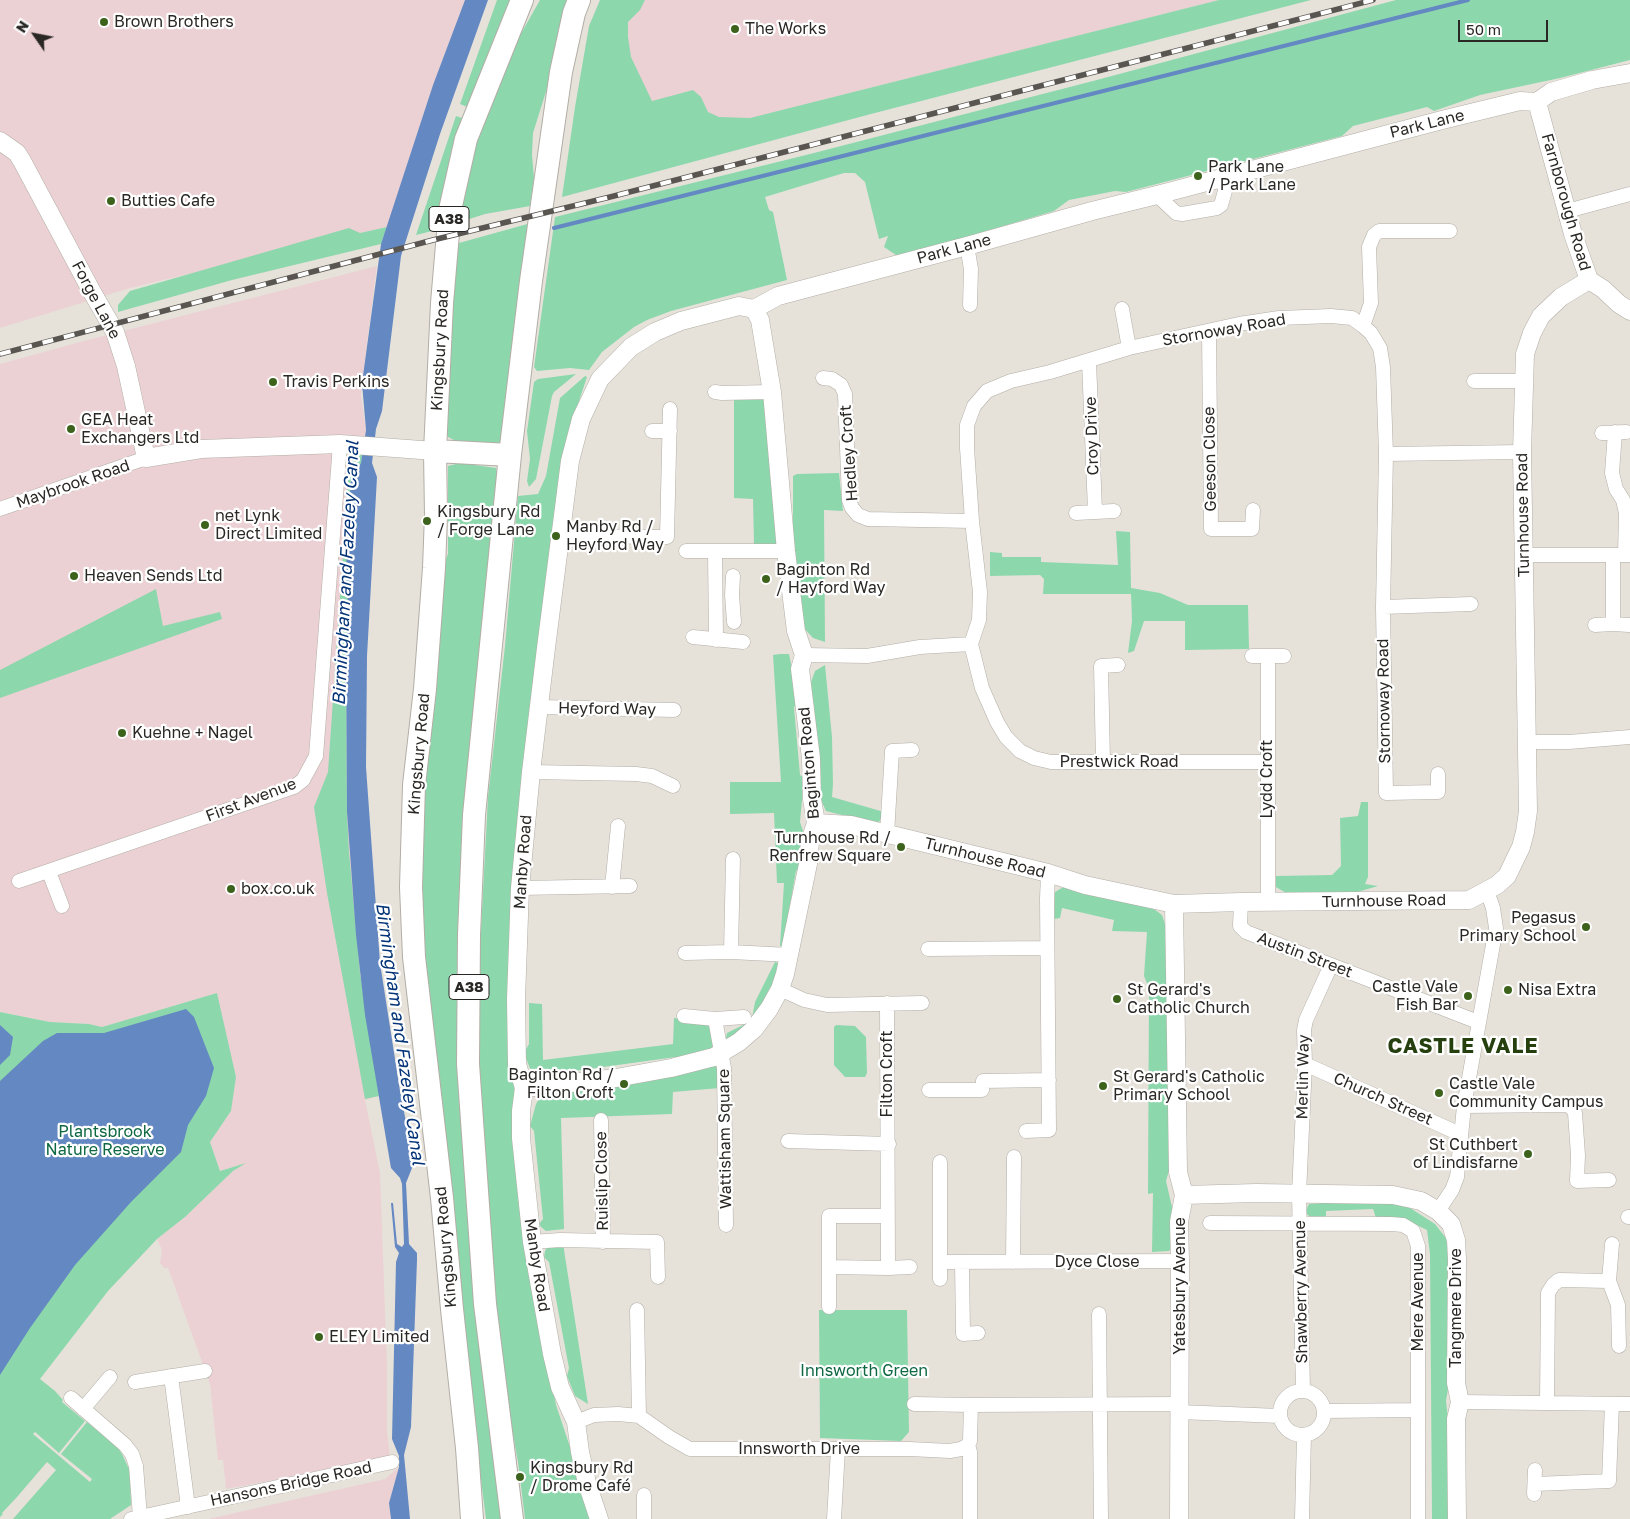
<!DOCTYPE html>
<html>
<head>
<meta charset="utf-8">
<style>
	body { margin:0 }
	#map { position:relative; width:1630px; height:1519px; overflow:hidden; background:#e6e2da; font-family:"Golos Text",sans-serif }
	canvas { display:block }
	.north { position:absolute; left:10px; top:10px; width:50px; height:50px; -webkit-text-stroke:4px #fff; paint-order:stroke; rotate:303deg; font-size:14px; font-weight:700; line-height:20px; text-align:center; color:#2a2825 }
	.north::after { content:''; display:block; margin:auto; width:18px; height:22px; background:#2a2825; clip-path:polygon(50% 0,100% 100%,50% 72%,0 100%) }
	.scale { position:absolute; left:1458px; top:20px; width:90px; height:22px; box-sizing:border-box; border:2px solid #2a2825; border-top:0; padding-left:6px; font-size:15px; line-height:18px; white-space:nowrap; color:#2a2825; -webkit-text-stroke:4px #fff; paint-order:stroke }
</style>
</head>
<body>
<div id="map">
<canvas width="1630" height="1519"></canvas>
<div class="north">N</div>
<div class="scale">50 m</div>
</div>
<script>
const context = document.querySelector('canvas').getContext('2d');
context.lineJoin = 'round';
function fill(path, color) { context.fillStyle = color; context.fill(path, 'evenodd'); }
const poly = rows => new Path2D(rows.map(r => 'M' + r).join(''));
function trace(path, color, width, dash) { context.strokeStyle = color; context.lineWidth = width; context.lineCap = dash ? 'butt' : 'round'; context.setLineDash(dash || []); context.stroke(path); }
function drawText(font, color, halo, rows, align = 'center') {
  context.font = font + ' "Golos Text",sans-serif'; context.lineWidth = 4.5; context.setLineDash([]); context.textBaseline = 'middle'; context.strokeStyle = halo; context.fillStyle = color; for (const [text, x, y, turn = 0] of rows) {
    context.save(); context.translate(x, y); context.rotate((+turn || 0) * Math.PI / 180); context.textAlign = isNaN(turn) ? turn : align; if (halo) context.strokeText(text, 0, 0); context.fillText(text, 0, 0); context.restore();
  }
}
const industrial = poly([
	[0,0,465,0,433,85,387,227,130,288,0,328],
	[600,0,1219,0,715,127,583,89,589,26],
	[377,266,362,383,361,395,366,430,361,463,351,479,346,547,348,609,346,645,347,774,360,973,379,1096,365,1100,380,1173,387,1366,387,1430,390,1458,226,1489,223,1460,218,1460,210,1384,168,1268,164,1268,160,1263,162,1250,157,1239,185,1217,233,1171,243,1164,220,1171,210,1142,231,1111,217,993,102,1027,89,1024,50,1022,0,1012,0,364,80,342],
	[399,1467,389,1503,391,1519,208,1519,385,1479]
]);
const green = poly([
	[497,0,515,0,444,228,416,235,456,116,462,118,467,107,460,104],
	[540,0,572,0,550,79,533,133,532,155,534,178,530,206,485,214,457,223,474,145,510,53],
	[600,0,645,0,640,10,628,22,628,37,631,57,652,101,693,90,701,97,708,112,719,117,750,118,1219,0,1311,0,871,114,562,197,575,107,589,26],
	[1396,0,1630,0,1630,60,1560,78,1480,95,1434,111,1427,107,1353,126,1342,136,1126,192,1115,191,1069,200,1054,211,899,257,884,247,888,236,879,239,865,182,855,173,844,173,765,197,769,210,773,212,787,280,671,311,647,320,634,327,602,352,589,370,570,368,537,371,534,367,555,217,810,154,1093,81],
	[531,223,501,443,456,441,448,437,445,430,456,250,459,243],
	[387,227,381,244,232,280,118,312,118,305,130,291,349,228,360,233],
	[576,374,554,392,552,396,536,479,529,487,527,481,530,459,527,431,534,382,538,379],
	[585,376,587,377,572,422,515,898,514,1100,525,1244,556,1405,594,1519,525,1519,518,1462,499,1357,482,1153,478,987,488,797,505,646,518,496,538,494,546,476,560,398],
	[764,397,779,540,776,545,754,544,753,499,734,498,734,398],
	[363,453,361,463,351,479,349,520,348,609,346,645,347,812,349,852,360,973,379,1096,365,1099,327,893,314,807,328,772,349,465,355,455],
	[460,463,496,468,498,477,460,925,507,1519,486,1519,468,1378,424,988,421,868,423,771,441,572,448,554,448,466],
	[839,473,843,511,824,510,825,642,813,638,803,627,793,546,793,476,797,474],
	[1116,531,1130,532,1131,588,1160,593,1188,605,1248,605,1249,649,1185,650,1185,621,1144,621,1134,651,1128,653,1132,621,1131,594,1043,594,1044,579,1040,575,990,576,990,552,1002,553,1002,557,1041,557,1041,562,1118,565],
	[156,589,163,626,220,612,222,619,0,698,0,670],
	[780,654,789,654,799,703,794,707,800,775,804,778,800,822,804,834,800,868,796,871,785,933,784,946,780,946,784,883,777,883,774,813,730,814,730,782,781,782,773,655],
	[825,665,832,737,833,784,832,797,884,812,879,822,873,823,826,811,820,798,811,682,815,671],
	[1361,802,1368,802,1368,877,1365,884,1378,886,1354,893,1286,893,1276,887,1276,876,1332,875,1341,866,1340,818,1358,816],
	[1065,886,1147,904,1162,915,1166,927,1173,1157,1166,1181,1172,1207,1175,1244,1169,1251,1152,1252,1153,1193,1148,1194,1149,988,1144,976,1147,932,1112,931,1114,920,1062,908,1060,918,1054,919,1055,892],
	[775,962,778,963,780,968,767,998,743,1030,727,1040,726,1038,727,1033,743,1025,752,1018,755,1002],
	[217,993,236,1077,231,1111,210,1142,220,1171,246,1163,233,1171,185,1217,157,1239,108,1291,40,1379,55,1391,63,1400,62,1402,85,1421,59,1453,35,1432,33,1434,90,1482,92,1479,61,1454,87,1422,118,1448,122,1454,130,1471,131,1505,110,1519,13,1519,56,1470,47,1462,17,1497,2,1513,3,1514,0,1517,0,1012,50,1022,89,1024,102,1027],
	[529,1003,542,1004,543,1060,673,1044,674,1018,713,1023,714,1050,679,1059,676,1057,574,1071,567,1076,536,1075,531,1071,524,1053,529,1044],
	[836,1025,855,1026,866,1037,867,1073,865,1077,845,1077,834,1065,834,1027],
	[715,1065,719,1068,720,1088,673,1092,672,1114,561,1118,564,1229,546,1231,541,1227,539,1224,543,1219,534,1131,530,1126,536,1104,540,1097,554,1091],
	[1387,1199,1407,1206,1435,1224,1446,1238,1450,1261,1452,1365,1446,1401,1451,1446,1450,1519,1432,1519,1430,1254,1427,1230,1404,1219,1376,1218,1373,1209,1326,1211,1326,1217,1310,1217,1305,1212,1309,1204],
	[564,1245,564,1250,588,1404,575,1396,567,1376,569,1368,549,1262,544,1257,545,1251,548,1246],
	[819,1310,907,1310,909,1432,901,1441,820,1438]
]);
const water = poly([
	[465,0,488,0,440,134,401,256,382,411,376,429,372,463,377,477,367,656,366,767,380,963,400,1091,414,1163,406,1183,409,1244,417,1253,417,1260,411,1427,404,1455,410,1519,391,1519,389,1503,399,1467,399,1456,392,1439,396,1262,399,1253,395,1247,391,1203,393,1203,397,1244,402,1247,404,1244,402,1184,400,1178,391,1168,365,1015,356,935,347,812,346,645,348,609,346,547,351,479,361,463,366,430,362,383,381,244,433,85],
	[186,1009,194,1017,214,1068,206,1096,188,1125,181,1152,131,1202,75,1265,30,1328,0,1375,0,1081,43,1041,57,1033,104,1033],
	[0,1025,13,1037,10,1055,0,1065]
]);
const stream = poly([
	[554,228,1468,0]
]);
const minor = poly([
	[1157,195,1176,213,1182,214,1217,208,1221,205,1225,191,1223,178],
	[1567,211,1630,194],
	[967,246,971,269,970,305],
	[1122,309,1129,348],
	[1363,326,1371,303,1369,247,1374,235,1379,231,1450,231],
	[1209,331,1211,529,1252,529,1253,510],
	[1089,361,1095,511],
	[823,378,832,379,841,385,845,394,849,500,852,508,858,515,868,519,972,521],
	[1474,381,1524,381],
	[715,392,722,393,772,392],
	[652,431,670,431],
	[1615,432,1612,473,1616,489,1623,500,1626,513,1625,555],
	[1602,433,1626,432],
	[1386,454,1522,452],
	[0,509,146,458],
	[1076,513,1114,511],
	[562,536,667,537,670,409],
	[686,551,786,551],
	[715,551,716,640],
	[1524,555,1630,555],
	[733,576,732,595,734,622],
	[1383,607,1471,604],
	[1613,624,1613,555],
	[1595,625,1613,624,1629,625],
	[693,637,743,642],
	[804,655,867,656,920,647,971,644],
	[1252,656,1284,656],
	[539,707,674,710],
	[1527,742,1569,742,1630,737],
	[1103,762,1101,666,1118,665],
	[1267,762,1051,762,1034,758,1020,751,1006,737,997,722,982,688,971,644,979,620,980,592,972,521,967,448,967,425,974,406,987,391,1011,381,1050,372,1129,348,1239,324,1279,318,1331,316,1352,318,1363,326,1371,333,1380,348,1383,367,1386,454,1383,607,1386,793,1438,792,1438,774],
	[531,772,636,774,652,776,673,786],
	[887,834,892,751,912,750],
	[49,872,62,906],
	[19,881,294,787,303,780,316,756,340,444],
	[612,887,618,826],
	[520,888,630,886],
	[1241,902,1240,926,1246,932,1478,1022],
	[1268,902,1268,656],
	[928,949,1047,948],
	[731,952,733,859],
	[685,953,731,952,790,955],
	[780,989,804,1000,827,1005,922,1003],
	[887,1003,888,1268,829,1267,829,1216,888,1216],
	[684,1016,715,1019,744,1017],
	[715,1019,724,1068,726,1225],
	[1305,1064,1460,1134],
	[929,1090,982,1090,983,1081,1049,1080],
	[1464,1106,1567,1105,1572,1108,1575,1113,1578,1155,1577,1181,1609,1180],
	[601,1120,603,1242],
	[1026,1131,1049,1130,1047,899,1048,873],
	[788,1141,889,1144],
	[1438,1211,1452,1190,1457,1177,1464,1106,1496,928,1493,908,1487,891],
	[1628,1217,1630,1217],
	[1210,1223,1391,1224,1403,1225,1413,1231,1418,1246,1418,1519],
	[532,1242,560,1240,657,1242,658,1277],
	[1612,1244,1609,1281,1618,1305,1619,1346],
	[940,1262,1180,1261],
	[962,1262,963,1334,978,1333],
	[1013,1262,1014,1157],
	[888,1268,910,1267],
	[940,1279,940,1162],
	[829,1307,829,1267],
	[637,1310,639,1416],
	[1099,1314,1101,1519],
	[171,1376,188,1507],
	[135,1382,205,1371],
	[1303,1390,1299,1194,1305,1064,1304,1030,1306,1020,1331,965],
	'1280 1413a22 22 0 1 1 44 0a22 22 0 1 1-44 0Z',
	[71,1398,125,1445,132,1454,136,1466,140,1517],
	[1460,1402,1630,1404],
	[1547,1403,1548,1293,1553,1285,1559,1280,1609,1281],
	[914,1404,971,1405],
	[83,1409,110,1377],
	[1325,1411,1418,1410],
	[1179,1412,1280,1416],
	[576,1422,594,1415,618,1414,639,1416,669,1437,690,1449,909,1449,950,1451,961,1449,968,1445,970,1441,971,1405,1180,1404],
	[968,1445,970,1452,970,1519],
	[1535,1484,1609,1481,1612,1404],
	[1534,1494,1535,1470],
	[131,1519,392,1462],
	[644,1519,644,1495],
	[834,1519,838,1449],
	[1302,1519,1304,1435]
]);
const tertiary = poly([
	[1537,102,1573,234,1589,280,1603,289,1619,304,1630,311],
	[0,141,17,153,22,161,92,292,115,332,126,366,146,458,201,449,340,444,435,451],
	[754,309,778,296,967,246,1092,211,1157,195,1442,120,1520,101,1537,102,1551,92,1592,80,1630,73],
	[816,823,851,825,1048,873,1085,885,1174,904,1241,902,1469,900,1497,885,1507,876,1521,847,1525,832,1528,811,1522,452,1525,354,1532,333,1541,316,1561,297,1589,280],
	[1174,904,1178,1172,1184,1195,1179,1222,1180,1261,1179,1519],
	[524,1088,616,1078,671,1068,714,1057,739,1042,754,1029,769,1009,780,989,785,974,808,864,810,841,816,823,812,799,811,758,800,669,804,655,796,631,786,551,772,392,760,320,754,309],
	[1184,1195,1256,1193,1393,1195,1421,1201,1438,1211,1451,1224,1456,1240,1457,1259,1456,1383,1460,1402,1456,1419,1457,1519],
	[599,1519,587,1483,580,1452,576,1422,560,1387,552,1354,532,1242,521,1138,521,1111,524,1088,517,1064,516,999,520,888,531,772,546,648,570,461,581,419,600,379,631,347,655,332,681,321,739,306,754,309]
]);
const trunk = poly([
	[435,451,510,455],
	[472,1519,467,1448,452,1309,442,1198,414,957,411,887,414,785,425,689,434,568,436,515,435,451,442,303,450,210,466,139,522,0],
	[512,1519,485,1304,468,1064,469,935,474,815,510,455,531,281,561,72,574,13,579,0]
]);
const rail = poly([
	[0,354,433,240,610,197,1373,0]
]);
const markers = [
	[104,22,5,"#3c621c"],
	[735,29,5,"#3c621c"],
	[1198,176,5,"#3c621c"],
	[111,201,5,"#3c621c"],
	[273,382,5,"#3c621c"],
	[71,429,5,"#3c621c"],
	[427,521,5,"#3c621c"],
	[205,525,5,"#3c621c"],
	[556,536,5,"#3c621c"],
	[74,576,5,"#3c621c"],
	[766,579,5,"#3c621c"],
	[122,733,5,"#3c621c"],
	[901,847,5,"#3c621c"],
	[231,889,5,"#3c621c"],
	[1586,927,5,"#3c621c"],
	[1508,990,5,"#3c621c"],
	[1468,996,5,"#3c621c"],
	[1117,999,5,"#3c621c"],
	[624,1084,5,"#3c621c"],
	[1103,1086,5,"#3c621c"],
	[1439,1093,5,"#3c621c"],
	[1528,1154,5,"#3c621c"],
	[319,1337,5,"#3c621c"],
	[520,1477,5,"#3c621c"]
];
const shields = [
	[449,219,40],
	[469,987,40]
];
const shieldNames = [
	["A38",449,219],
	["A38",469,987]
];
const poiNames = [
	["Brown Brothers",114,22],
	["The Works",745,29],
	["Park Lane",1208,167],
	["/ Park Lane",1208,185],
	["Butties Cafe",121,201],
	["Travis Perkins",283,382],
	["GEA Heat",81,420],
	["Exchangers Ltd",81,438],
	["Kingsbury Rd",437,512],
	["/ Forge Lane",437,530],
	["net Lynk",215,516],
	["Direct Limited",215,534],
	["Manby Rd /",566,527],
	["Heyford Way",566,545],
	["Baginton Rd",776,570],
	["/ Hayford Way",776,588],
	["Heaven Sends Ltd",84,576],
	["Kuehne + Nagel",132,733],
	["Turnhouse Rd /",891,838,"right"],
	["Renfrew Square",891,856,"right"],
	["box.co.uk",241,889],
	["Pegasus",1576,918,"right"],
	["Primary School",1576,936,"right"],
	["Castle Vale",1458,987,"right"],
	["Fish Bar",1458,1005,"right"],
	["St Gerard's",1127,990],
	["Catholic Church",1127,1008],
	["Nisa Extra",1518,990],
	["Baginton Rd /",614,1075,"right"],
	["Filton Croft",614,1093,"right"],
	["St Gerard's Catholic",1113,1077],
	["Primary School",1113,1095],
	["Castle Vale",1449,1084],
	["Community Campus",1449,1102],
	["St Cuthbert",1518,1145,"right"],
	["of Lindisfarne",1518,1163,"right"],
	["ELEY Limited",329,1337],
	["Kingsbury Rd",530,1468],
	["/ Drome Café",530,1486]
];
const streetNames = [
	["Park Lane",1427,124,-14],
	["Farnborough Road",1566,202,74],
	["Park Lane",954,249,-15],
	["Forge Lane",96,300,62],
	["Stornoway Road",1224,330,-10],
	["Kingsbury Road",440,350,-87],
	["Croy Drive",1092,436,-92],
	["Hedley Croft",849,453,-94],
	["Geeson Close",1210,459,-91],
	["Maybrook Road",73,484,-19],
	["Turnhouse Road",1523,515,-91],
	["Stornoway Road",1384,701,-91],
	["Heyford Way",607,709,1],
	["Kingsbury Road",419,754,-85],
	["Prestwick Road",1119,762],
	["Baginton Road",809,763,-95],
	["Lydd Croft",1267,779,-90],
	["First Avenue",251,800,-21],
	["Turnhouse Road",985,858,14],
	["Manby Road",523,862,-86],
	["Turnhouse Road",1384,901,-1],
	["Austin Street",1305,955,21],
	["Filton Croft",887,1074,-90],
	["Merlin Way",1303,1077,-89],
	["Church Street",1383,1099,24],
	["Wattisham Square",725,1139,-91],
	["Ruislip Close",602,1181,-91],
	["Kingsbury Road",446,1247,-95],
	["Dyce Close",1097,1262],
	["Manby Road",537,1265,81],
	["Yatesbury Avenue",1180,1286,-90],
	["Shawberry Avenue",1301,1292,-91],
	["Mere Avenue",1418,1302,-90],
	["Tangmere Drive",1456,1308,-90],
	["Innsworth Drive",799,1449],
	["Hansons Bridge Road",291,1484,-12]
];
const parkNames = [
	["Plantsbrook",105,1132],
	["Nature Reserve",105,1150],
	["Innsworth Green",864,1371]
];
const waterNames = [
	["Birmingham and Fazeley Canal",346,573,-87],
	["Birmingham and Fazeley Canal",400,1034,82]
];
const districtNames = [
	["CASTLE VALE",1463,1046]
];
fill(industrial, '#ecd1d4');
fill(green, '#8dd7ad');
fill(water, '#6488c2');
trace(stream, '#6488c2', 4);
trace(minor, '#b2aea6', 15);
trace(tertiary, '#b2aea6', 19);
trace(trunk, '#b2aea6', 24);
trace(minor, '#fff', 14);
trace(tertiary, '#fff', 18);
trace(trunk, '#fff', 22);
trace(rail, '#595652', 5.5);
trace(rail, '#fff', 4, [11]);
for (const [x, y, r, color] of markers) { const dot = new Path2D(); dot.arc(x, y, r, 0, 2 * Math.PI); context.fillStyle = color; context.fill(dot); trace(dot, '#fff', 2); }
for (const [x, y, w] of shields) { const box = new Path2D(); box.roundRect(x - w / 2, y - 12.5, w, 25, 4); context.fillStyle = '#fff'; context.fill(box); trace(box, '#2a2825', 1); }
drawText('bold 15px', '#2a2825', null, shieldNames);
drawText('16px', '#2a2825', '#fff', poiNames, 'left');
drawText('16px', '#2a2825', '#fff', streetNames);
drawText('16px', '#0e6842', '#fff', parkNames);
drawText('italic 18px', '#043478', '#fff', waterNames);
context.letterSpacing = '1px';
drawText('bold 21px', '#253f0e', '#fff', districtNames);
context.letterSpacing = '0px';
</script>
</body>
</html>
